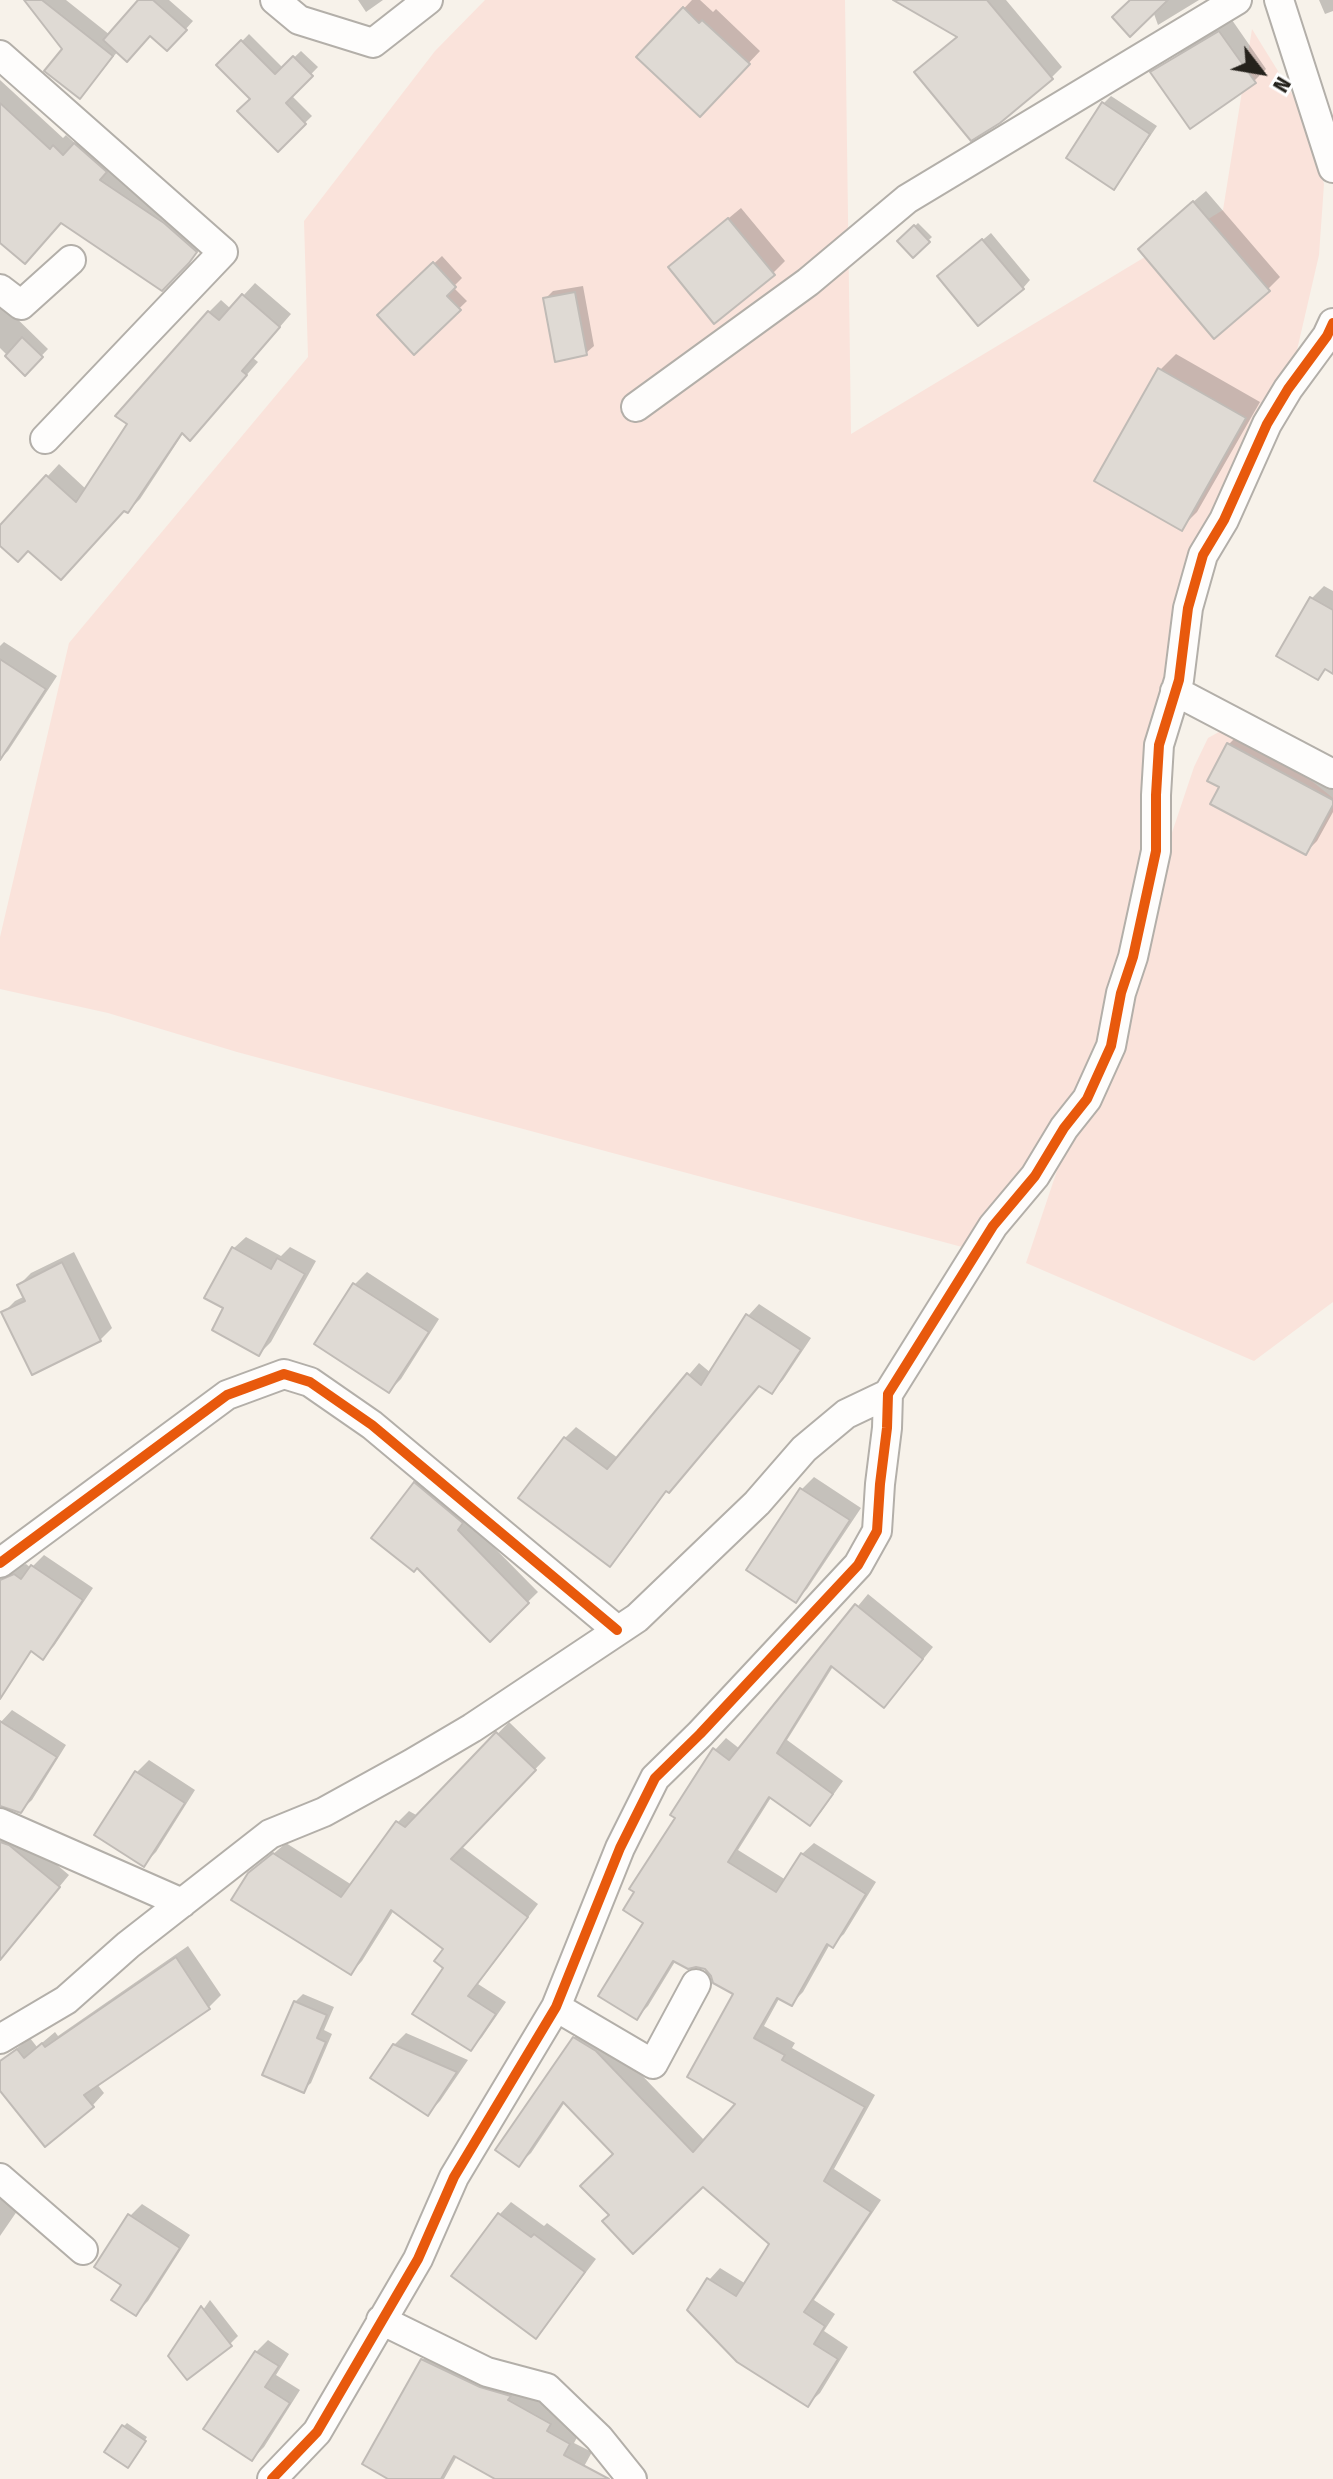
<!DOCTYPE html>
<html>
<head>
<meta charset="utf-8">
<style>
	body { margin:0 }
	#map { position:relative; width:1333px; height:2479px; overflow:hidden; background:#f7f2ea; font-family:"Fira Sans Condensed",sans-serif }
	canvas { display:block }
	.north { position:absolute; left:1221px; top:32px; width:80px; height:80px; -webkit-text-stroke:6px #fff; paint-order:stroke; rotate:121deg; font-size:22px; font-weight:700; line-height:32px; text-align:center; color:#25221c }
	.north::after { content:''; display:block; margin:auto; width:28px; height:36px; background:#25221c; clip-path:polygon(50% 0,100% 100%,50% 72%,0 100%) }
</style>
</head>
<body>
<div id="map">
<canvas width="1333" height="2479"></canvas>
<div class="north">N</div>
</div>
<script>
const context = document.querySelector('canvas').getContext('2d');
context.lineJoin = 'round';
function fill(path, color) { context.fillStyle = color; context.fill(path, 'evenodd'); }
const poly = rows => new Path2D(rows.map(r => 'M' + r).join(''));
function trace(path, color, width, dash) { context.strokeStyle = color; context.lineWidth = width; context.lineCap = dash ? 'butt' : 'round'; context.setLineDash(dash || []); context.stroke(path); }
const green = poly([
	[485,0,845,0,851,434,1223,210,1252,29,1299,105,1324,184,1319,255,1288,389,1203,555,1135,943,1194,767,1208,738,1228,727,1313,782,1333,798,1333,1302,1254,1361,1026,1263,1078,1108,977,1251,237,1052,108,1013,0,989,0,937,69,643,308,357,304,221,435,51]
]);
const shadow = poly([
	[27,0,66,0,110,35,141,0,169,0,193,21,175,41,151,34,118,51,90,86],
	[358,0,383,0,366,12],
	[692,0,700,0,713,12,716,9,760,51,711,103,638,57],
	[902,0,1006,0,1062,67,1051,78],
	[1149,0,1199,0,1158,25],
	[1319,0,1333,0,1333,11,1325,14],
	[1232,20,1266,69,1254,81,1171,62,1183,50],
	[249,34,283,68,301,51,318,67,291,95,312,116,278,149,252,99,219,65],
	[0,80,63,138,66,135,76,144,87,132,201,248,162,288,62,221,0,240],
	[1111,96,1157,126,1121,179,1114,187,1103,104],
	[1206,191,1280,277,1268,289,1152,237],
	[741,208,785,261,773,273,683,256],
	[918,223,932,237,913,255,900,241],
	[991,233,1030,280,1023,288,948,269],
	[442,256,462,278,453,287,467,301,414,352,380,315],
	[255,283,291,314,253,358,258,362,202,426,184,432,140,499,128,511,125,508,28,548,0,543,0,528,59,464,87,490,209,312,221,300,231,309],
	[583,286,594,346,586,353,545,299,553,291],
	[0,302,48,349,25,373,0,348],
	[1176,354,1260,402,1197,512,1181,528,1160,370],
	[1324,586,1333,591,1333,671,1327,668,1317,678,1312,598],
	[4,642,57,676,8,751,0,759,0,646],
	[1241,732,1333,782,1333,812,1317,841,1305,853,1222,786,1229,744],
	[246,1237,281,1256,290,1247,316,1261,271,1342,259,1354,226,1308,234,1248],
	[74,1252,112,1328,100,1340,3,1313,15,1301,25,1296,19,1285,31,1273],
	[367,1272,439,1319,401,1379,389,1391,317,1343,355,1284],
	[759,1304,811,1338,783,1380,772,1392,760,1384,668,1489,621,1553,609,1564,565,1438,576,1427,618,1458,699,1363,711,1373,748,1316],
	[425,1474,466,1519,538,1592,490,1639,415,1483],
	[814,1477,861,1508,807,1589,795,1601,749,1570,802,1489],
	[44,1555,93,1588,54,1646,43,1657,35,1642,0,1695,0,1582,13,1569,26,1564,31,1568],
	[868,1594,933,1647,895,1694,834,1665,787,1740,843,1781,821,1812,809,1824,772,1796,738,1850,786,1880,802,1854,814,1843,876,1882,844,1934,832,1945,830,1944,803,1992,792,2003,780,1997,764,2026,795,2043,792,2048,875,2095,834,2169,881,2200,814,2300,835,2314,824,2331,848,2347,820,2393,808,2404,709,2280,720,2268,746,2284,771,2244,703,2184,611,2215,616,2154,565,2102,531,2153,519,2164,574,2038,586,2026,608,2040,705,2141,738,2104,736,1994,706,1968,676,1960,648,2006,637,2017,646,1923,677,1818,715,1750,726,1738,740,1749],
	[12,1710,66,1745,32,1800,20,1811,0,1805,0,1723],
	[509,1722,546,1758,461,1846,538,1904,478,1984,506,2002,482,2037,471,2049,446,1967,446,1949,394,1910,362,1961,351,1973,250,1874,286,1843,352,1885,398,1822,409,1811,418,1816],
	[149,1760,195,1790,156,1852,144,1864,137,1772],
	[0,1824,20,1834,69,1875,0,1959],
	[188,1946,221,1995,209,2007,97,2084,104,2093,93,2105,0,2088,0,2061,30,2038,37,2047,55,2032,58,2036],
	[303,1994,334,2007,324,2030,332,2034,311,2083,303,2090,295,2002],
	[406,2033,468,2060,440,2101,428,2113,394,2045],
	[0,2181,24,2201,0,2236],
	[511,2202,544,2226,547,2223,596,2259,547,2324,535,2336,500,2214],
	[142,2204,190,2235,148,2301,136,2313,124,2285,130,2216],
	[210,2300,238,2336,230,2344,171,2356],
	[268,2340,289,2354,276,2375,300,2390,264,2447,252,2459,256,2352],
	[434,2348,520,2384,561,2412,557,2419,580,2432,574,2443,592,2452,577,2479,499,2479,457,2456,444,2479,392,2479,423,2360],
	[127,2423,147,2437,131,2462,124,2426]
]);
const building = poly([
	[24,0,42,0,113,56,80,99,44,71,62,49,24,0],
	[138,0,153,0,187,30,167,51,150,36,127,62,103,40,138,0],
	[893,0,987,0,1053,79,1000,123,971,141,914,72,957,37,893,0],
	[1130,0,1168,0,1130,37,1112,17,1130,0],
	[683,7,699,23,702,20,750,64,700,117,636,57,683,7],
	[1219,31,1256,83,1190,129,1150,72,1219,31],
	[241,40,275,74,293,56,313,76,286,103,306,124,278,152,237,111,250,99,216,65,241,40],
	[1102,102,1150,134,1114,190,1066,158,1102,102],
	[0,103,50,149,53,145,63,155,74,143,107,172,100,180,164,223,197,252,189,263,162,291,61,223,25,264,0,243,0,103],
	[1193,201,1270,291,1214,339,1138,249,1193,201],
	[728,218,775,275,714,324,668,267,728,218],
	[914,225,930,242,913,258,897,241,914,225],
	[982,239,1024,289,978,326,937,276,982,239],
	[433,262,456,287,447,296,461,310,414,355,377,315,433,262],
	[575,292,587,355,555,362,543,298,575,292],
	[242,294,280,327,242,371,247,375,190,441,182,433,128,513,124,511,61,580,28,551,18,562,0,546,0,525,46,475,76,502,127,424,115,416,208,311,219,320,242,294],
	[22,337,43,357,25,376,5,356,22,337],
	[1158,368,1246,418,1182,531,1094,481,1158,368],
	[1310,597,1333,610,1333,674,1325,669,1318,680,1276,656,1310,597],
	[0,659,46,689,0,760,0,659],
	[1227,743,1333,800,1333,805,1306,855,1210,804,1219,787,1207,781,1227,743],
	[232,1247,271,1269,277,1258,305,1274,259,1356,212,1330,223,1308,204,1298,232,1247],
	[62,1262,101,1341,32,1375,1,1312,25,1301,17,1285,62,1262],
	[353,1283,429,1332,389,1393,314,1344,353,1283],
	[746,1314,801,1350,772,1394,759,1386,669,1493,666,1491,610,1567,518,1498,564,1437,607,1469,687,1373,701,1385,746,1314],
	[414,1482,463,1523,458,1530,529,1603,490,1642,417,1568,414,1572,371,1538,414,1482],
	[800,1488,850,1520,796,1603,746,1570,800,1488],
	[31,1565,83,1600,43,1660,31,1651,0,1699,0,1580,14,1574,21,1579,31,1565],
	[855,1604,923,1659,884,1708,831,1666,777,1753,833,1794,810,1826,769,1797,728,1862,776,1892,801,1853,866,1894,833,1948,827,1944,792,2006,777,1998,754,2038,785,2055,782,2060,865,2107,824,2181,871,2212,804,2312,825,2326,814,2344,838,2359,808,2407,737,2362,687,2310,707,2278,736,2296,769,2244,703,2187,633,2254,602,2221,609,2215,580,2186,613,2154,563,2102,519,2167,495,2150,573,2037,596,2051,693,2152,735,2104,687,2077,733,1994,713,1983,711,1976,705,1969,696,1967,688,1969,673,1961,637,2020,598,1996,643,1923,623,1910,634,1892,629,1889,675,1818,670,1815,713,1748,729,1760,855,1604],
	[0,1721,57,1757,21,1813,0,1806,0,1721],
	[496,1732,536,1770,451,1859,528,1917,468,1996,496,2014,471,2051,412,2014,443,1968,434,1961,443,1949,391,1910,351,1975,231,1900,248,1873,273,1853,341,1897,396,1821,405,1827,496,1732],
	[135,1771,185,1803,144,1867,94,1835,135,1771],
	[0,1842,9,1845,60,1887,0,1960,0,1842],
	[176,1957,210,2009,84,2095,94,2107,45,2147,0,2091,0,2061,17,2049,24,2058,42,2043,45,2047,176,1957],
	[294,2001,327,2015,317,2038,326,2042,304,2093,262,2075,294,2001],
	[393,2044,457,2072,428,2116,370,2078,393,2044],
	[498,2213,531,2237,534,2234,585,2272,536,2339,451,2276,498,2213],
	[128,2214,180,2248,136,2316,111,2300,121,2285,94,2267,128,2214],
	[201,2306,232,2346,187,2380,168,2356,201,2306],
	[255,2351,279,2366,265,2387,290,2403,252,2461,203,2429,255,2351],
	[421,2359,480,2387,511,2396,508,2400,551,2424,547,2431,570,2444,564,2455,609,2479,495,2479,454,2456,441,2479,388,2479,362,2464,421,2359],
	[122,2425,146,2441,128,2468,104,2452,122,2425]
]);
const minor = poly([
	[275,0,299,20,373,43,428,0],
	[1279,0,1333,168],
	[0,55,223,252,45,439],
	[0,289,21,305,71,260],
	[636,407,808,282,907,199,1237,0],
	[1175,691,1333,774],
	[0,1563,227,1395,284,1374,310,1382,372,1425,617,1630],
	[0,1823,182,1903],
	[556,2007,653,2064,696,1984],
	[0,2039,66,2000,128,1945,270,1834,324,1812,411,1764,472,1728,637,1618,757,1503,804,1449,846,1414,888,1394],
	[0,2178,83,2250],
	[381,2320,487,2372,547,2388,599,2438,632,2479],
	[272,2479,317,2432,418,2259,454,2177,556,2007,620,1848,655,1778,700,1734,858,1565,877,1531,880,1484,887,1428,888,1394,993,1226,1035,1176,1064,1128,1087,1099,1111,1046,1121,993,1133,957,1156,851,1156,795,1159,745,1179,680,1188,608,1203,555,1224,520,1267,424,1288,389,1327,336,1333,323]
]);
const cycleway = poly([
	[0,1563,227,1395,284,1374,310,1382,372,1425,617,1630],
	[272,2479,317,2432,418,2259,454,2177,556,2007,620,1848,655,1778,700,1734,858,1565,877,1531,880,1484,887,1428,888,1394,993,1226,1035,1176,1064,1128,1087,1099,1111,1046,1121,993,1133,957,1156,851,1156,795,1159,745,1179,680,1188,608,1203,555,1224,520,1267,424,1288,389,1327,336,1333,323]
]);
fill(green, '#fae3db');
fill(shadow, '#0003');
fill(building, '#dfdad4');
trace(building, '#c0bbb6', 2);
trace(minor, '#b3afa9', 32);
trace(minor, '#fefdfc', 28);
trace(cycleway, '#e8590c', 10);
</script>
</body>
</html>
